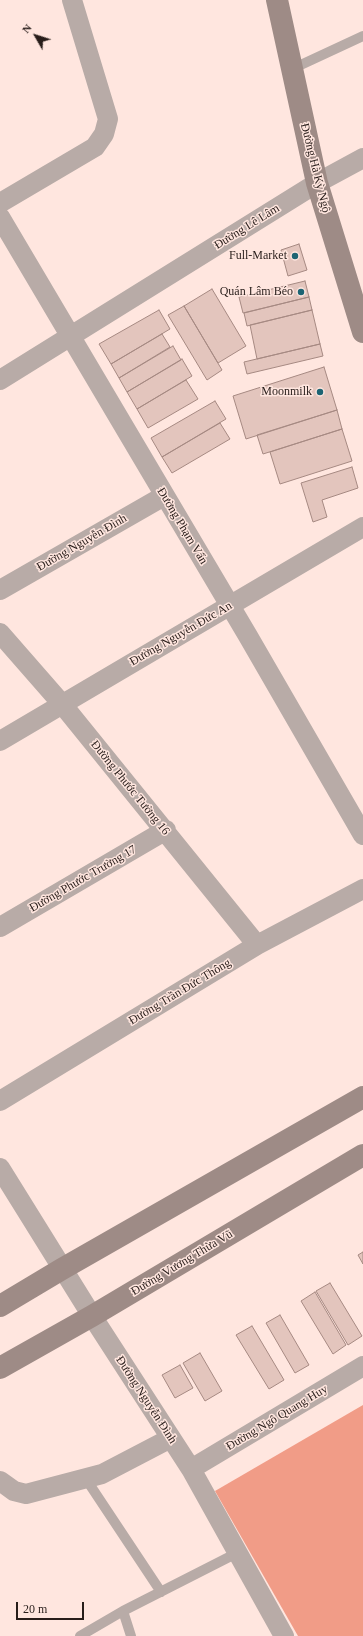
<!DOCTYPE html>
<html>
<head>
<meta charset="utf-8">
<style>
	body { margin:0 }
	#map { position:relative; width:363px; height:1636px; overflow:hidden; background:#ffe6df; font-family:"Times New Roman",serif }
	canvas { display:block }
	.north { position:absolute; left:16px; top:16px; width:40px; height:40px; -webkit-text-stroke:3px #ffe6df; paint-order:stroke; rotate:309deg; font-size:11px; font-weight:700; line-height:16px; text-align:center; color:#281d1a }
	.north::after { content:''; display:block; margin:auto; width:14px; height:18px; background:#281d1a; clip-path:polygon(50% 0,100% 100%,50% 72%,0 100%) }
	.scale { position:absolute; left:16px; top:1602px; width:68px; height:18px; box-sizing:border-box; border:2px solid #281d1a; border-top:0; padding-left:5px; font-size:12px; line-height:14px; white-space:nowrap; color:#281d1a; -webkit-text-stroke:3px #ffe6df; paint-order:stroke }
</style>
</head>
<body>
<div id="map">
<canvas width="363" height="1636"></canvas>
<div class="north">N</div>
<div class="scale">20 m</div>
</div>
<script>
const context = document.querySelector('canvas').getContext('2d');
context.lineJoin = 'round';
function fill(path, color) { context.fillStyle = color; context.fill(path, 'evenodd'); }
const poly = rows => new Path2D(rows.map(r => 'M' + r).join(''));
function trace(path, color, width, dash) { context.strokeStyle = color; context.lineWidth = width; context.lineCap = dash ? 'butt' : 'round'; context.setLineDash(dash || []); context.stroke(path); }
function drawText(font, color, halo, rows, align = 'center') {
  context.font = font + ' "Times New Roman",serif'; context.lineWidth = 3; context.setLineDash([]); context.textBaseline = 'middle'; context.strokeStyle = halo; context.fillStyle = color; for (const [text, x, y, turn = 0] of rows) {
    context.save(); context.translate(x, y); context.rotate((+turn || 0) * Math.PI / 180); context.textAlign = isNaN(turn) ? turn : align; if (halo) context.strokeText(text, 0, 0); context.fillText(text, 0, 0); context.restore();
  }
}
const forest = poly([
	[363,1405,363,1636,298,1636,215,1491]
]);
const building = poly([
	[299,244,307,270,288,276,281,250,299,244],
	[305,281,309,297,243,313,239,297,305,281],
	[212,289,246,346,218,363,184,306,212,289],
	[309,297,312,310,247,326,244,313,309,297],
	[184,306,222,370,207,380,168,315,184,306],
	[159,310,170,329,111,364,99,344,159,310],
	[312,310,320,344,257,359,250,325,312,310],
	[162,334,170,347,119,378,111,364,162,334],
	[320,344,323,356,247,374,244,362,320,344],
	[173,346,181,360,127,392,119,378,173,346],
	[182,359,192,376,137,409,127,392,182,359],
	[324,367,337,410,246,439,233,396,324,367],
	[186,380,198,399,148,428,137,409,186,380],
	[215,401,226,419,162,457,151,438,215,401],
	[337,410,342,429,263,454,257,435,337,410],
	[220,423,230,439,172,473,162,457,220,423],
	[342,429,352,461,280,484,270,452,342,429],
	[352,467,358,488,322,500,327,517,313,522,301,483,352,467],
	[363,1252,363,1264,358,1255,363,1252],
	[330,1283,362,1336,348,1345,316,1291,330,1283],
	[315,1292,346,1345,333,1354,301,1301,315,1292],
	[280,1315,309,1365,295,1373,266,1323,280,1315],
	[252,1326,284,1380,269,1389,236,1335,252,1326],
	[200,1353,222,1391,205,1401,183,1363,200,1353],
	[180,1365,193,1388,175,1398,162,1375,180,1365]
]);
const lane = poly([
	[292,69,363,36],
	[86,1479,161,1592],
	[123,1611,131,1636],
	[80,1636,123,1611,237,1553]
]);
const street = poly([
	[0,203,95,147,104,134,108,119,72,0],
	[0,217,248,636,363,835],
	[0,380,317,183,363,158],
	[0,590,164,496],
	[0,633,62,704,257,945],
	[0,741,363,527],
	[0,927,166,830],
	[0,1101,257,945,363,889],
	[0,1168,92,1316,191,1469,284,1636],
	[191,1469,363,1366],
	[0,1481,14,1491,26,1494,102,1474,171,1438]
]);
const secondary = poly([
	[277,0,317,183,363,332],
	[0,1306,62,1269,363,1097],
	[0,1368,92,1316,363,1155]
]);
const markers = [
	[295,256,4,"#1c6473"],
	[301,292,4,"#1c6473"],
	[320,392,4,"#1c6473"]
];
const streetNames = [
	["Đường Hà Kỳ Ngộ",315,168,76],
	["Đường Lê Lâm",247,227,-32],
	["Đường Phạm Vấn",182,526,59],
	["Đường Nguyễn Đình",82,543,-30],
	["Đường Nguyễn Đức An",181,634,-30],
	["Đường Phước Tường 16",130,788,51],
	["Đường Phước Trường 17",83,879,-30],
	["Đường Trần Đức Thông",180,992,-31],
	["Đường Vương Thừa Vũ",182,1263,-31],
	["Đường Nguyễn Đình",146,1400,57],
	["Đường Ngô Quang Huy",277,1418,-31]
];
const poiNames = [
	["Full-Market",287,256],
	["Quán Lâm Béo",293,292],
	["Moonmilk",312,392]
];
fill(forest, '#f19c87');
fill(building, '#e3c5bd');
trace(building, '#a68982', 1);
trace(lane, '#b8aba7', 10);
trace(street, '#b8aba7', 20);
trace(secondary, '#9e8b86', 22);
for (const [x, y, r, color] of markers) { const dot = new Path2D(); dot.arc(x, y, r, 0, 2 * Math.PI); context.fillStyle = color; context.fill(dot); trace(dot, '#ffe6df', 1.5); }
drawText('12px', '#281d1a', '#ffe6df', streetNames);
drawText('12px', '#281d1a', '#ffe6df', poiNames, 'right');
</script>
</body>
</html>
